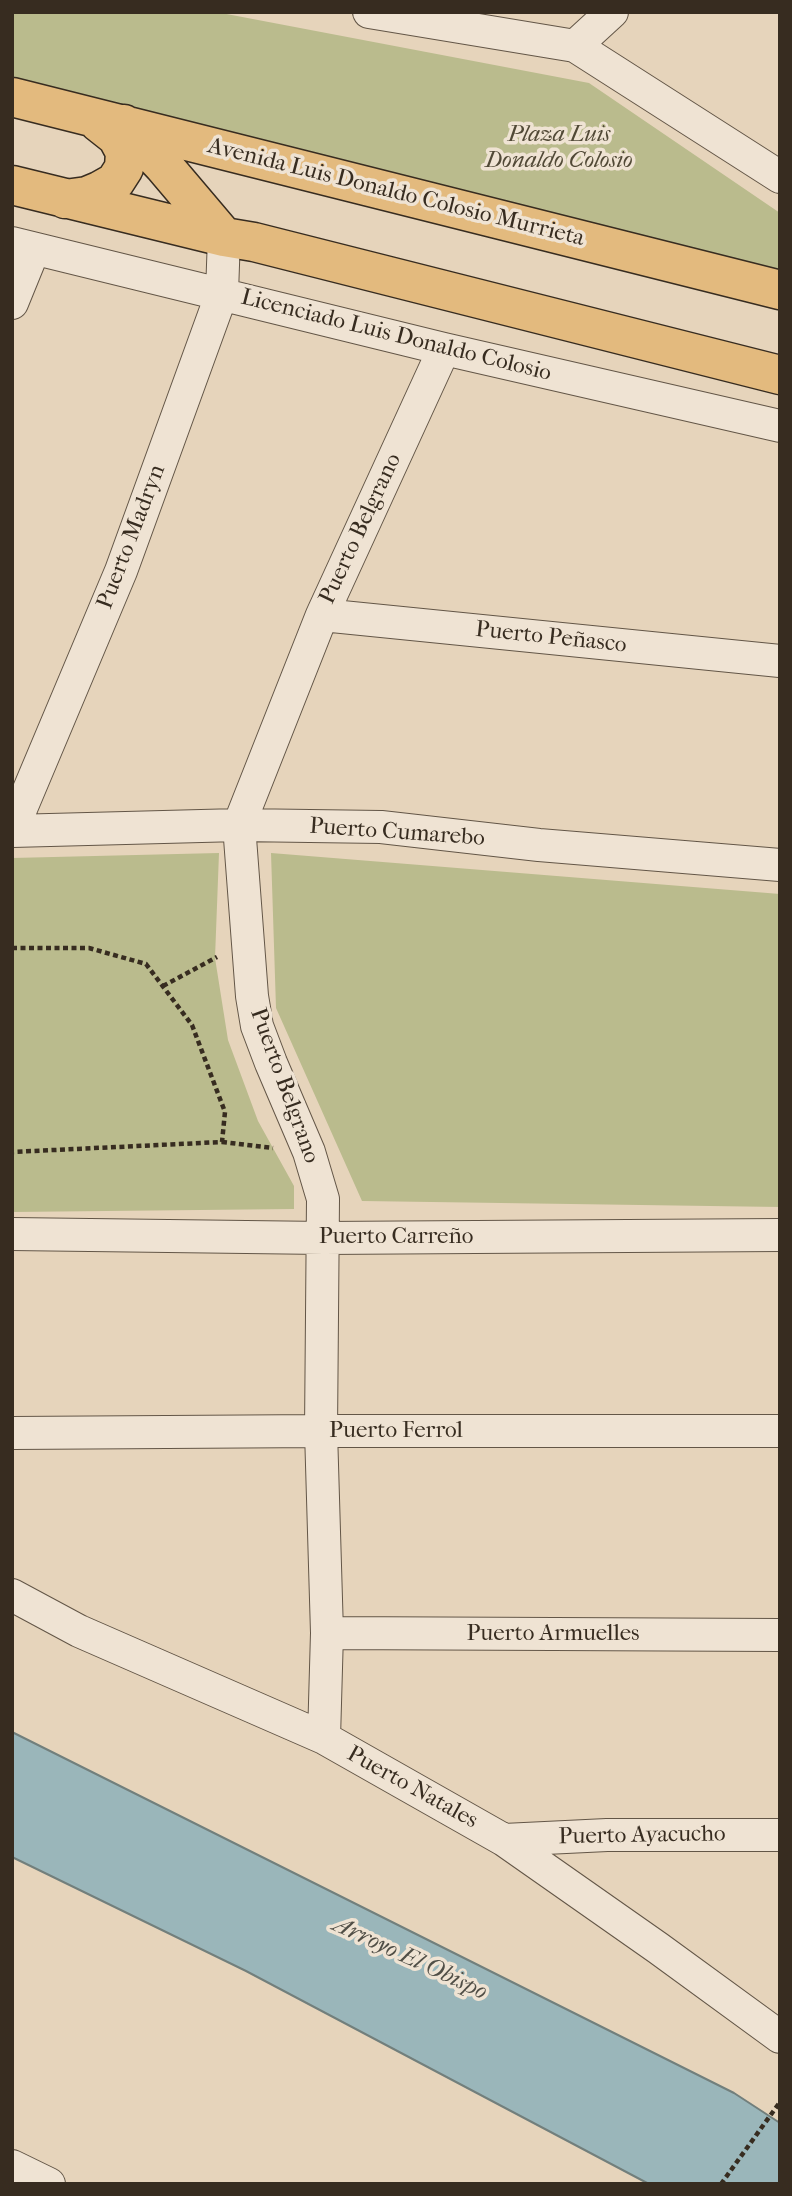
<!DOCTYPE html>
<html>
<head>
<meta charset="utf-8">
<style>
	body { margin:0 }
	#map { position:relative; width:792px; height:2196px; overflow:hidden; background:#e6d4bb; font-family:"IM FELL French Canon",serif }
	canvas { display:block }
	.frame { position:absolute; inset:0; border:14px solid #372c20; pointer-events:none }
</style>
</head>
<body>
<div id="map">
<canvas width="792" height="2196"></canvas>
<div class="frame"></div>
</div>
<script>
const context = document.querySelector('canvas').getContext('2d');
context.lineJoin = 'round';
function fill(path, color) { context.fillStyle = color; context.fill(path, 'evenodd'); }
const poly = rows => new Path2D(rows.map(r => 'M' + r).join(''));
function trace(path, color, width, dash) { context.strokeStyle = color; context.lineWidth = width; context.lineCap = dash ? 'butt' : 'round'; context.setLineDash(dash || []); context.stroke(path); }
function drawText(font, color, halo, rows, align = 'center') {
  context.font = font + ' "IM FELL French Canon",serif'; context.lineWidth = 7; context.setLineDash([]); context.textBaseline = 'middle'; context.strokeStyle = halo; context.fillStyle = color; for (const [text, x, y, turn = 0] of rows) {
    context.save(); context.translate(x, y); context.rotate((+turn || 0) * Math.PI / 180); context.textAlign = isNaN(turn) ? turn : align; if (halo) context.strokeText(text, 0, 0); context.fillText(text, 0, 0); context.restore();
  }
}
const green = poly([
	[12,12,216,12,589,83,780,213,780,275,12,82],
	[219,853,215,958,228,1040,258,1121,294,1186,294,1209,12,1212,12,858],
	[271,853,780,894,780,1207,362,1201,276,1008]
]);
const water = poly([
	[12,1732,734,2093,780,2123,780,2184,649,2184,246,1971,12,1857,12,1732]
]);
const path = poly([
	[12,948,89,948,146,964,192,1025,225,1112,222,1142,12,1152],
	[163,986,217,957],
	[222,1142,273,1148],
	[721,2184,780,2102]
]);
const minor = poly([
	[369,12,575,46,780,177],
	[575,46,612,12],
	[12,243,444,349,780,426],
	[12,303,34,249],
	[322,615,780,661],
	[12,830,121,571,222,293,224,237],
	[12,831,239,825,381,827,539,845,780,865],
	[12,1234,324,1238,780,1235],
	[12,1433,321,1431,780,1431],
	[12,1595,79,1631,324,1738,504,1840,658,1948,780,2037],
	[327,1633,780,1635],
	[324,1738,327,1633,321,1431,323,1199,309,1152,271,1063,257,1026,252,996,239,825,322,615,444,349],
	[504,1840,607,1835,780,1835],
	[12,2166,49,2184]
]);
const major = poly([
	[12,97,780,290],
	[124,124,163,165,224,237],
	[12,185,224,237,254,242,780,375],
	[65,199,87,196,99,191,115,182,124,168,125,152,117,137,98,122]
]);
const parkNames = [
	["Plaza Luis",559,135],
	["Donaldo Colosio",559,161]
];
const streetNames = [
	["Avenida Luis Donaldo Colosio Murrieta",396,193,14],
	["Licenciado Luis Donaldo Colosio",396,336,14],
	["Puerto Belgrano",361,529,-65],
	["Puerto Madryn",132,537,-69],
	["Puerto Peñasco",551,638,6],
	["Puerto Cumarebo",397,833,4],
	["Puerto Belgrano",284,1086,70],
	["Puerto Carreño",396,1237],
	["Puerto Ferrol",396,1431],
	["Puerto Armuelles",553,1634],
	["Puerto Natales",412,1788,29],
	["Puerto Ayacucho",642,1836,-1]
];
const waterNames = [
	["Arroyo El Obispo",410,1959,25]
];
fill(green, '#babb8d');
fill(water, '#9ab6ba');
trace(water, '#727f7c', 2);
trace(minor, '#635647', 34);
trace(major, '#372c20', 41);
trace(path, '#372c20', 4.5, [5, 3.5]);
trace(minor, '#efe3d3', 32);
trace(major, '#e3ba7e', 38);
drawText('italic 23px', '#514936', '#efe3d3', parkNames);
drawText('23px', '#372c20', '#efe3d3', streetNames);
drawText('italic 24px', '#504e46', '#efe3d3', waterNames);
</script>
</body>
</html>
